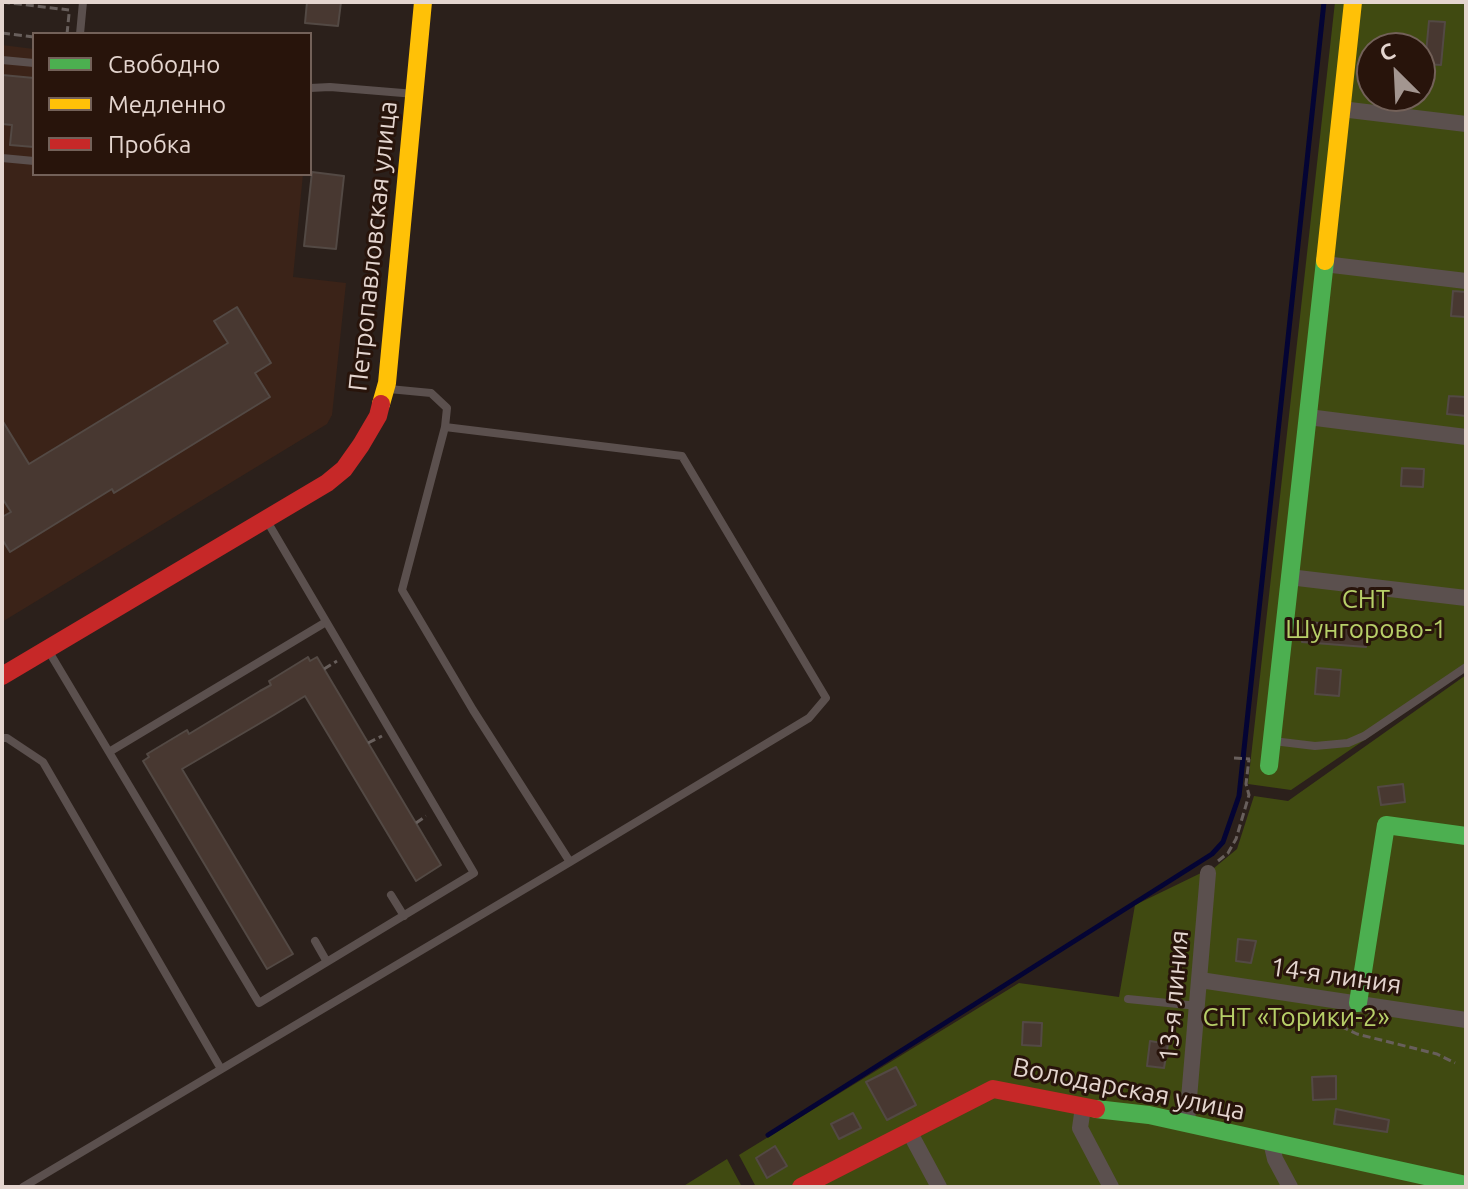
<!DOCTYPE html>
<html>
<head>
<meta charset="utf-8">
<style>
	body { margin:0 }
	#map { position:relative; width:1468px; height:1189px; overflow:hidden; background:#2b201b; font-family:Ubuntu,sans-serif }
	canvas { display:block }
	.frame { position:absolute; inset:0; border:4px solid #e4d5cf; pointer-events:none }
	.legend { position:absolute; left:32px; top:32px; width:280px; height:144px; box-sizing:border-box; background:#28140b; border:2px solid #736159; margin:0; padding:10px 14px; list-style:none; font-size:24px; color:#e4d5cf }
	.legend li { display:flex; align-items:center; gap:16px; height:40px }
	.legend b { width:40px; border:2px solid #736159 }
	.north { position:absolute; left:1356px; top:32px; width:80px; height:80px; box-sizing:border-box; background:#28140b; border:2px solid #736159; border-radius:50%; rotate:336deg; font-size:22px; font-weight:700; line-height:32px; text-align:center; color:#e4d5cf }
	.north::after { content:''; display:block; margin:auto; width:28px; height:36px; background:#a39690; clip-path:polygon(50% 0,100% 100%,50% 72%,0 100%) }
</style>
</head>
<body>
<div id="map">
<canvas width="1468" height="1189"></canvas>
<div class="frame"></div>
<ul class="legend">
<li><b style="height:10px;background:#4caf50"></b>Свободно</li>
<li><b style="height:10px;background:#ffc107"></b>Медленно</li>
<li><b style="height:10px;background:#c62828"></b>Пробка</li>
</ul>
<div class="north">С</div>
</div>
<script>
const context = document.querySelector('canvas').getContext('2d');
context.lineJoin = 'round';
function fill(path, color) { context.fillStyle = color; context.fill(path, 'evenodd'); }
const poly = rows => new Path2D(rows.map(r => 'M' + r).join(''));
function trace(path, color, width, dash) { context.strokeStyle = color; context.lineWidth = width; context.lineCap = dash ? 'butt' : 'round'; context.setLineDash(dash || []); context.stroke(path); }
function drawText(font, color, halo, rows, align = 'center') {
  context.font = font + ' Ubuntu,sans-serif'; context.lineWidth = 6; context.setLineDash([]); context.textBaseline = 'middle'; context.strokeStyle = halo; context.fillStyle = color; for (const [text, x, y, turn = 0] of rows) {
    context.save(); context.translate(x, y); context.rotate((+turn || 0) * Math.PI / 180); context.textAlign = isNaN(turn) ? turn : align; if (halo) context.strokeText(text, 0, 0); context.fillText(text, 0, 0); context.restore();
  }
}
const built = poly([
	[2,45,34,49,34,174,303,174,293,277,346,283,332,415,327,424,2,622]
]);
const green = poly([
	[1335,2,1466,2,1466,671,1291,790,1248,784],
	[1372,48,1420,48,1420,96,1372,96],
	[1466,675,1466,1187,756,1187,739,1155,1019,983,1119,997,1135,905,1201,873,1208,873,1237,849,1254,796,1288,801],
	[727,1159,742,1187,681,1187,682,1187]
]);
const stream = poly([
	[768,1135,1212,854,1223,842,1239,796,1324,2]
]);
const building = poly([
	[307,2,341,2,338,26,305,23,307,2],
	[1429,21,1445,22,1441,65,1425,64,1429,21],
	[2,75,34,78,34,147,10,145,12,125,2,124,2,75],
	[312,172,344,176,336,249,304,246,312,172],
	[1453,291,1466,292,1466,317,1451,316,1453,291],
	[237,307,271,363,255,373,270,397,114,493,112,489,10,552,2,539,2,517,11,512,2,498,2,420,29,464,228,343,214,321,237,307],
	[1449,396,1466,397,1466,416,1447,414,1449,396],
	[1402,468,1424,469,1423,487,1401,486,1402,468],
	[1304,621,1367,630,1366,647,1302,642,1304,621],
	[308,657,310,661,317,657,441,865,416,881,305,696,274,715,182,769,293,954,267,969,143,761,149,757,147,754,187,730,189,734,260,691,271,685,269,681,308,657],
	[1317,668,1341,670,1339,696,1315,694,1317,668],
	[1403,784,1405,802,1381,805,1378,787,1403,784],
	[1238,939,1256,941,1251,963,1236,961,1238,939],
	[1023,1022,1042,1023,1041,1046,1022,1045,1023,1022],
	[1150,1041,1168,1044,1164,1068,1147,1066,1150,1041],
	[896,1067,916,1105,887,1120,866,1082,896,1067],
	[1336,1076,1336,1099,1313,1100,1312,1077,1336,1076],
	[1336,1109,1389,1120,1387,1132,1334,1124,1336,1109],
	[853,1113,861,1128,839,1139,831,1124,853,1113],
	[775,1146,787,1166,767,1178,756,1158,775,1146]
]);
const path = poly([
	[2,2,69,10],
	[2,33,34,37],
	[67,34,69,14],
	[324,669,337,661],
	[368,743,382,736],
	[1234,758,1250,759],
	[416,823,426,816],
	[1218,861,1228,853,1236,839,1249,795,1246,784,1249,759],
	[1339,1016,1338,1025,1357,1034,1437,1054,1455,1063]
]);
const lane = poly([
	[80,34,83,2],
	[2,60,34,63],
	[310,88,330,87,415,94],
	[2,158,34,161],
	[389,389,431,393,447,408,445,427],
	[48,650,259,1003,474,873,267,521],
	[2,738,7,738,43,762,221,1069],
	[1273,741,1315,746,1348,743,1364,736,1466,667],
	[109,752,326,622],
	[391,895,404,916],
	[315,941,327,962],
	[1128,999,1198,1006],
	[23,1187,570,862,809,718,826,698,682,456,445,427,402,590,473,710,570,862]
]);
const street = poly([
	[1341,109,1466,124],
	[1324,264,1466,281],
	[1308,417,1466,437],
	[1289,577,1466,598],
	[1200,980,1466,1020],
	[1083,1107,1080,1128,1111,1187],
	[1187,1122,1208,873],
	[910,1133,939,1187],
	[1271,1142,1275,1159,1290,1187]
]);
const fast = poly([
	[1269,766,1325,261],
	[1358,1003,1386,825,1466,836],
	[1096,1109,1149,1115,1466,1185]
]);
const slow = poly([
	[1325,261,1353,2],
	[381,404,387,383,423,2]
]);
const jam = poly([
	[2,676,327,483,344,469,361,445,378,416,381,404],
	[801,1187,993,1089,1096,1109]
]);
const streetNames = [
	["Петропавловская улица",373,246,-84],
	["14-я линия",1336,976,8],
	["13-я линия",1174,996,-85],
	["Володарская улица",1129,1089,11]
];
const parkNames = [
	["СНТ",1366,599],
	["Шунгорово-1",1366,629],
	["СНТ «Торики-2»",1296,1017]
];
fill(built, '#3b2318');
fill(green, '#404a11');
trace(stream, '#040434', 5);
fill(building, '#483831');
trace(building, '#534944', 2);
trace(path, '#685f5c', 3, [8, 4]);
trace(lane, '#5b504e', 8);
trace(street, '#5b504e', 16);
trace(fast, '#4caf50', 18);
trace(slow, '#ffc107', 18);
trace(jam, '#c62828', 18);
drawText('26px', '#e4d5cf', '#28140b', streetNames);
drawText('26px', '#b7cf68', '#28140b', parkNames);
</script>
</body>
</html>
